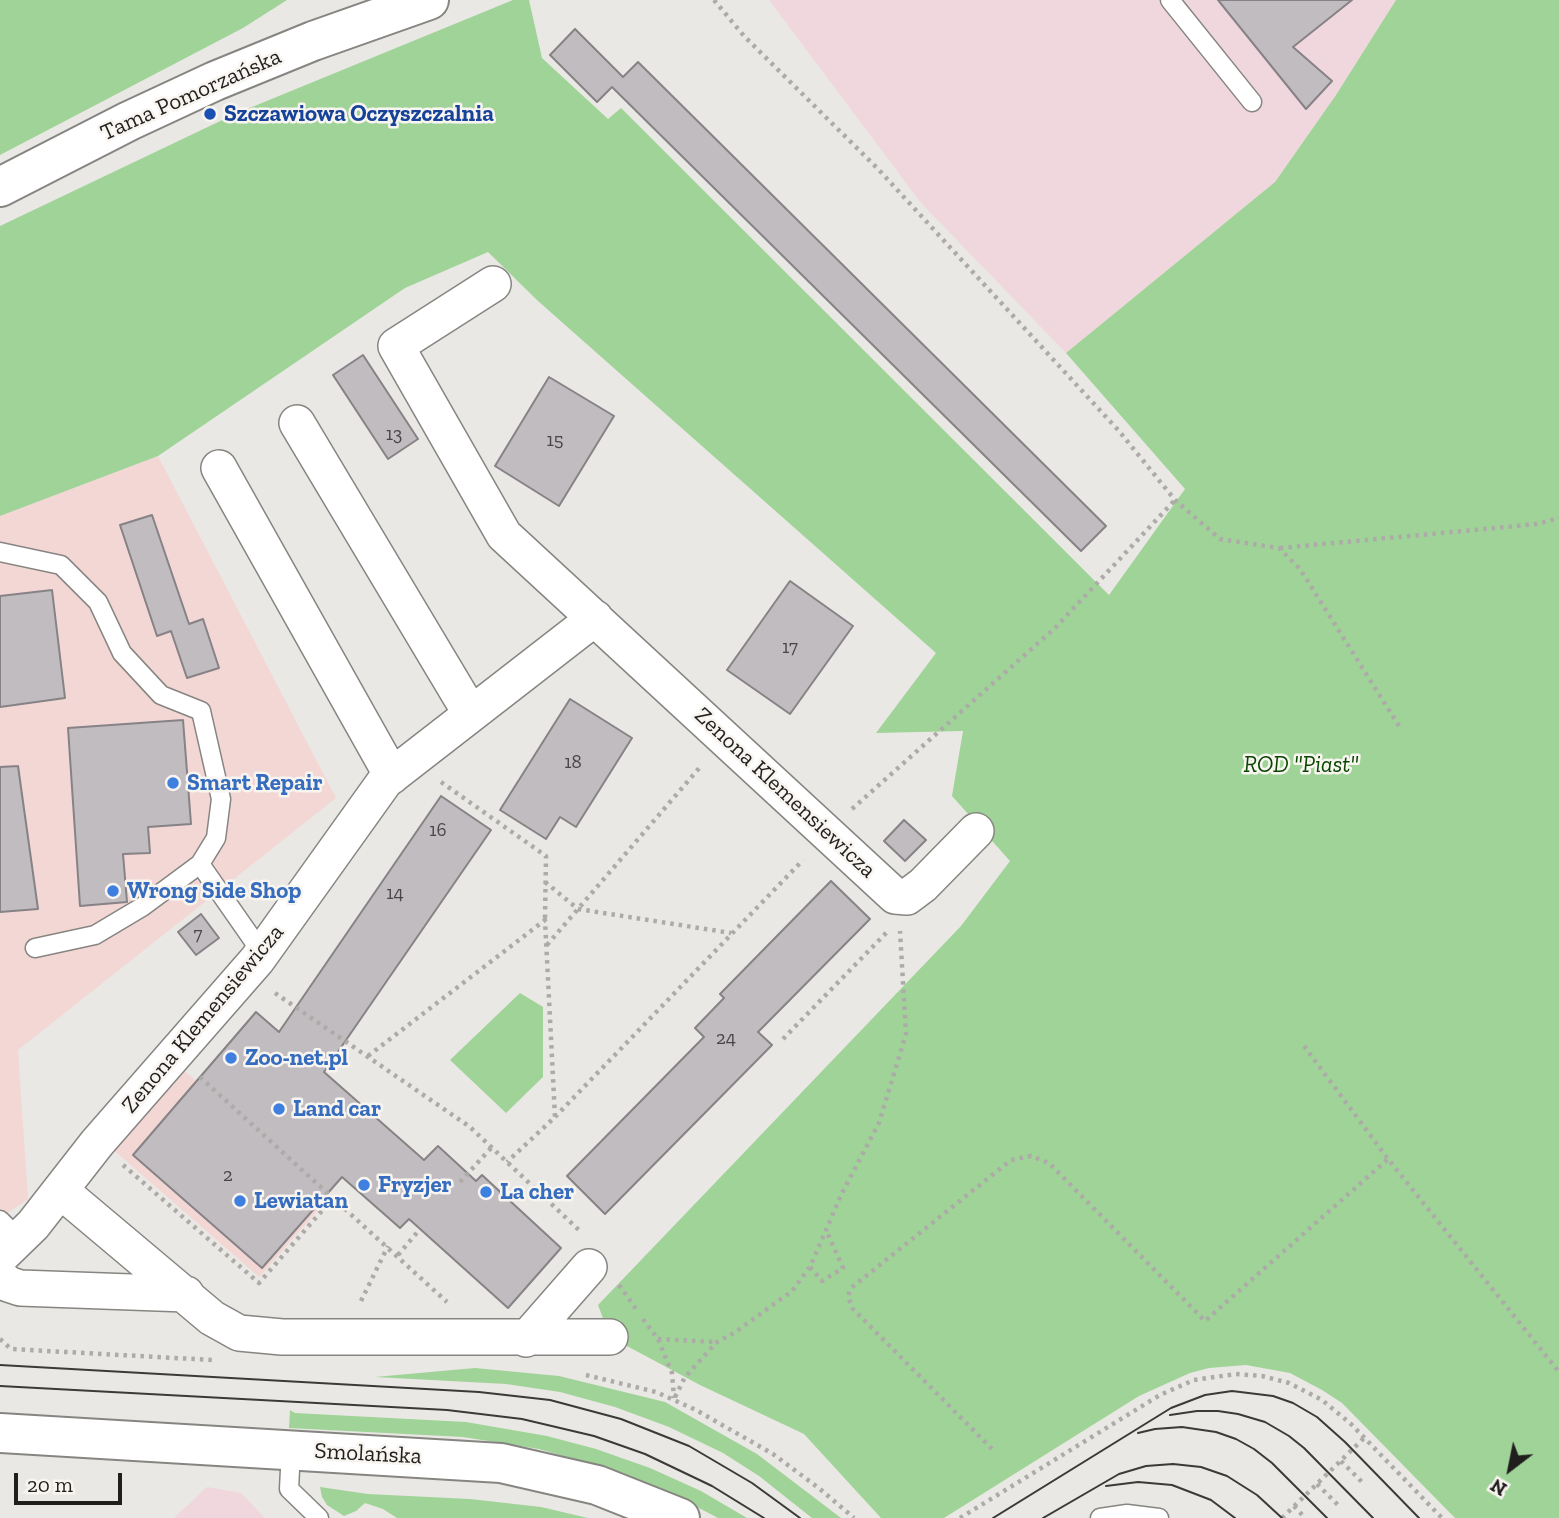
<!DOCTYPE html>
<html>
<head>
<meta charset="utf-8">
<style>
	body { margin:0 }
	#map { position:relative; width:1559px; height:1518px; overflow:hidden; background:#eae8e4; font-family:"Zilla Slab",serif }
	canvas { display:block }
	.north { position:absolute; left:1475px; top:1434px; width:70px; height:70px; -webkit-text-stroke:5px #f8f5f1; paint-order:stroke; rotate:212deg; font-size:19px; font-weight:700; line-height:28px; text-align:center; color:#201f1e }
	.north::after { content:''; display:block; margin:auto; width:24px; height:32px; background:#201f1e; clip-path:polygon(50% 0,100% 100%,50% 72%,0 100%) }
	.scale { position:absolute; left:14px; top:1473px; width:108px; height:32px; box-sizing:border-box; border:4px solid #201f1e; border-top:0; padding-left:9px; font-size:21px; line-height:24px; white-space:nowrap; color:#201f1e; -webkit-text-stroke:5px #f8f5f1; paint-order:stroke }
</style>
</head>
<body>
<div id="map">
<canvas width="1559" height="1518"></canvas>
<div class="north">N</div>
<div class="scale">20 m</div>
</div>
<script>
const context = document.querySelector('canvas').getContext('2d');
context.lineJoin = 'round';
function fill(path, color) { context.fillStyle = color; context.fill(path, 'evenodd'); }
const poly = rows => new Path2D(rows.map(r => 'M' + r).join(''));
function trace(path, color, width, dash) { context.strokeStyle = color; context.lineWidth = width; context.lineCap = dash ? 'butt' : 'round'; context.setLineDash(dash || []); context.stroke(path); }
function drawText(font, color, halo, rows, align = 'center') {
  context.font = font + ' "Zilla Slab",serif'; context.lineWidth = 5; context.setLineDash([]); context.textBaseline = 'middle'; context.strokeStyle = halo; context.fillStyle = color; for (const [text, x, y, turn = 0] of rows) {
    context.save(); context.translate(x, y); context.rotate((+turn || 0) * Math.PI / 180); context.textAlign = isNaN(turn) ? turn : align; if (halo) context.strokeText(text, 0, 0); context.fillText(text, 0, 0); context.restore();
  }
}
const commercial = poly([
	[158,456,336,798,18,1050,28,1199,0,1218,0,516],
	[181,1068,329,1198,259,1277,109,1146]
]);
const industrial = poly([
	[769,0,1396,0,1336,95,1275,182,1066,353,921,203],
	[207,1487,241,1493,265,1518,174,1518]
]);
const green = poly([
	[0,0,287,0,243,28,0,155],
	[513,0,529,0,542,58,608,119,621,108,1109,595,1185,489,1066,353,1275,182,1336,95,1396,0,1559,0,1559,1518,1455,1518,1342,1403,1322,1390,1290,1373,1246,1365,1209,1368,1190,1373,1139,1396,944,1518,881,1518,804,1434,700,1385,610,1337,598,1305,961,926,1010,861,952,796,963,731,876,733,936,653,538,301,488,252,405,288,158,456,0,516,0,226,235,114],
	[520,993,543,1007,543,1077,506,1113,450,1060],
	[475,1368,559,1376,665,1402,757,1454,841,1518,812,1518,759,1476,723,1453,669,1427,615,1407,560,1392,506,1384,375,1377],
	[290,1410,295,1413,466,1422,547,1436,596,1449,650,1468,701,1491,747,1518,718,1518,676,1496,625,1474,539,1449,463,1437,289,1428],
	[320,1487,368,1494,470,1499,541,1507,588,1518,397,1518,383,1509,365,1503,356,1511,344,1516,327,1505,322,1497]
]);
const building = poly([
	[1218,0,1352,0,1293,47,1332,81,1306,109,1218,0],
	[575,29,623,77,638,62,1106,526,1081,551,612,87,597,102,550,55,575,29],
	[363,355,418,439,388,459,333,375,363,355],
	[549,377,614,416,559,506,495,466,549,377],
	[152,515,189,624,203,619,219,668,187,678,171,631,157,636,120,525,152,515],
	[790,581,853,626,790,714,727,670,790,581],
	[52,590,65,698,0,707,0,596,52,590],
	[570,699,632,738,576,827,560,817,546,839,500,810,570,699],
	[183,720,191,824,148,827,150,853,123,854,127,902,80,906,68,728,183,720],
	[18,766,38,909,0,912,0,767,18,766],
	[441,796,491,830,324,1072,424,1160,438,1146,476,1181,482,1175,561,1248,508,1308,409,1219,400,1228,342,1177,262,1268,133,1155,256,1012,279,1032,441,796],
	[904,820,926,840,905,861,884,841,904,820],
	[831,881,870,919,758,1032,772,1045,605,1214,567,1176,704,1037,695,1028,724,998,720,994,831,881],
	[201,914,219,938,196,955,178,932,201,914]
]);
const path = poly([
	[714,0,744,36,878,169,1119,431,1175,500,1220,539,1279,548,1300,569,1399,726],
	[1280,548,1485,529,1537,524,1559,518],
	[441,782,546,856,545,920],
	[852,809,1055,628,1175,500],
	[545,882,578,909,731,933],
	[547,945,701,766],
	[275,993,470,1127,581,1232],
	[783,1039,889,930],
	[1304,1046,1388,1159,1559,1372],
	[368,1056,545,920,555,1117,507,1162],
	[200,1077,447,1302],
	[555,1117,803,860],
	[123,1165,259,1283,333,1198],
	[460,1182,492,1147],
	[398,1255,420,1229],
	[810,1267,822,1281,843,1268,827,1232],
	[619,1285,638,1312],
	[361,1301,388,1246],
	[643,1319,658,1339,672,1373,674,1398],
	[0,1339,11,1349,212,1360],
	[658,1339,716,1342],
	[586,1375,656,1392,696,1410,773,1454,820,1489,854,1518],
	[675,1397,685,1377,717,1342,734,1333,792,1291,810,1267,842,1193,879,1123,906,1034,900,931],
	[992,1449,852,1308,848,1296,851,1288,1011,1160,1031,1156,1049,1163,1205,1321,1388,1159],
	[1341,1461,1364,1484],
	[1317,1484,1340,1507],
	[1294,1506,1305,1518],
	[960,1518,1160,1395,1194,1380,1236,1374,1262,1376,1289,1383,1322,1400,1351,1424,1442,1518],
	[1282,1518,1364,1438]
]);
const service = poly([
	[1170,0,1252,102],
	[0,552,61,565,98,602,122,653,161,695,201,711,221,799,216,838,200,864,262,953],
	[35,948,95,935,142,907,200,864],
	[0,1220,19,1239],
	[291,1450,289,1489,319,1518],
	[1100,1518,1127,1514,1159,1518]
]);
const minor = poly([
	[493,284,396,346,504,535,895,896,907,897,923,885,976,831],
	[297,423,471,714],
	[219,468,392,776],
	[61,1191,212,1318,239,1333,282,1337,610,1337],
	[0,1257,33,1225,97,1143,257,960,385,781,595,618],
	[0,1277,8,1284,20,1288,186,1294],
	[526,1339,589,1267]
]);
const tertiary = poly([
	[0,187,129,121,215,81,313,41,429,0],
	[0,1433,501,1463,597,1485,680,1518]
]);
const tram = poly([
	[0,1365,479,1392,550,1400,621,1419,689,1446,752,1483,800,1518],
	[0,1386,447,1410,522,1419,594,1436,645,1454,712,1486,764,1518],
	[1170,1415,1197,1411,1218,1411,1238,1414,1265,1422,1289,1436,1304,1448,1373,1518],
	[1138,1433,1155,1429,1182,1427,1216,1432,1236,1439,1254,1449,1272,1463,1327,1518],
	[1106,1486,1138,1482,1172,1485,1211,1500,1235,1518],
	[993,1518,1171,1408,1205,1395,1232,1391,1273,1396,1293,1403,1317,1417,1345,1442,1419,1518],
	[1043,1518,1119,1474,1146,1466,1173,1464,1201,1467,1227,1476,1257,1495,1282,1518]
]);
const markers = [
	[210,114,7,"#1a4fb4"],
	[173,783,7,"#3f7fe0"],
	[113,891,7,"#3f7fe0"],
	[231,1058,7,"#3f7fe0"],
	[279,1109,7,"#3f7fe0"],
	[364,1185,7,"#3f7fe0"],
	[486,1192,7,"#3f7fe0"],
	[240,1201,7,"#3f7fe0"]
];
const numberNames = [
	["13",394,435],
	["15",555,441],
	["17",790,648],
	["18",573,763],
	["16",438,831],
	["14",395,894],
	["7",198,935],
	["24",726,1039],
	["2",228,1176]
];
const streetNames = [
	["Tama Pomorzańska",191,95,-24],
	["Zenona Klemensiewicza",785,793,43],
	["Zenona Klemensiewicza",203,1019,-50],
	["Smolańska",368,1454,3]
];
const transitNames = [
	["Szczawiowa Oczyszczalnia",224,114]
];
const parkNames = [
	["ROD \"Piast\"",1301,765]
];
const shopNames = [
	["Smart Repair",187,783],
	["Wrong Side Shop",127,891],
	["Zoo-net.pl",245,1058],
	["Land car",293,1109],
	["Fryzjer",378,1185],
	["La cher",500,1192],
	["Lewiatan",254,1201]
];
fill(commercial, '#f2d7d5');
fill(industrial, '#f0d7de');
fill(green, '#a0d398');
fill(building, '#c0bcbf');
trace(building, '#868286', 2);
trace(service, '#878581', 21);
trace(minor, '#878581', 38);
trace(tertiary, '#878581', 42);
trace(path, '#adaba8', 4.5, [3.5, 5]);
trace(service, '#fff', 18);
trace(minor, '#fff', 35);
trace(tertiary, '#fff', 38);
trace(tram, '#3b3a38', 2);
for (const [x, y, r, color] of markers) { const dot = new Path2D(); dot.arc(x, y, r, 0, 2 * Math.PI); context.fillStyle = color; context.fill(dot); trace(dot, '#f8f5f1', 2.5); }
drawText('19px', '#484646', null, numberNames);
drawText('23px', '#201f1e', '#f8f5f1', streetNames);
drawText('bold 23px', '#164399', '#f8f5f1', transitNames, 'left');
drawText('italic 23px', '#094700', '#f8f5f1', parkNames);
drawText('bold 23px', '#366cbe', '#f8f5f1', shopNames, 'left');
</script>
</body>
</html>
